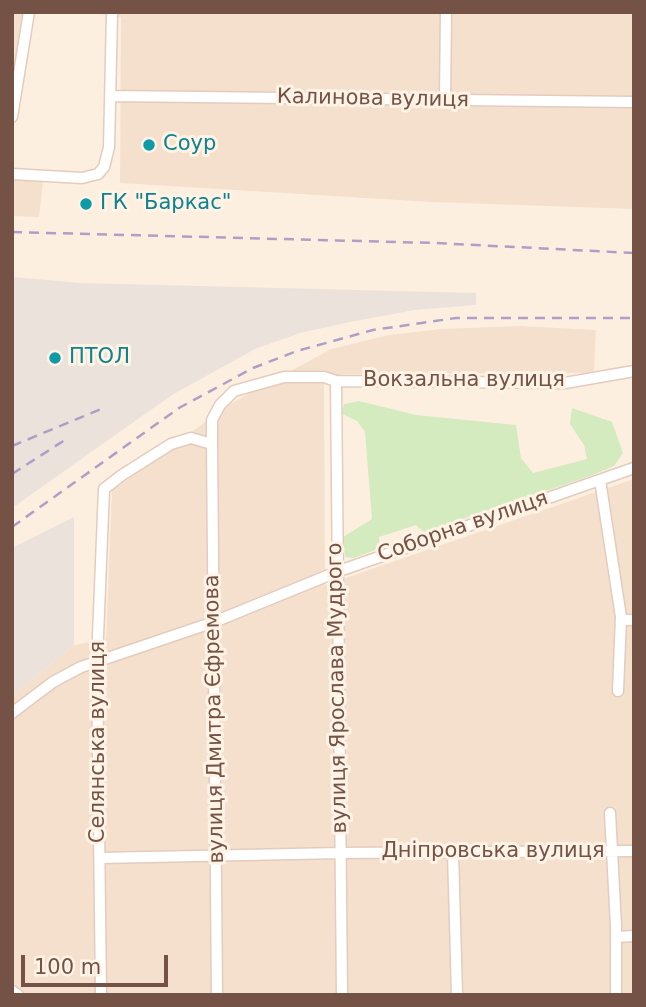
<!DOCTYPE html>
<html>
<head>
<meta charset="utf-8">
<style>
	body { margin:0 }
	#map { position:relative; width:646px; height:1007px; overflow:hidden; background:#fdefdf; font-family:"DejaVu Sans",sans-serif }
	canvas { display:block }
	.frame { position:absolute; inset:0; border:14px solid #745346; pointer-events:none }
	.scale { position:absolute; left:21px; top:955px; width:147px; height:32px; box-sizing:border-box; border:4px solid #745346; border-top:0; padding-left:9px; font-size:21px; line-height:24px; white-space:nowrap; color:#745346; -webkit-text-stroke:5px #fff3e6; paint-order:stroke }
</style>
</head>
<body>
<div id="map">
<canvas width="646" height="1007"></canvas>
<div class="frame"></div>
<div class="scale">100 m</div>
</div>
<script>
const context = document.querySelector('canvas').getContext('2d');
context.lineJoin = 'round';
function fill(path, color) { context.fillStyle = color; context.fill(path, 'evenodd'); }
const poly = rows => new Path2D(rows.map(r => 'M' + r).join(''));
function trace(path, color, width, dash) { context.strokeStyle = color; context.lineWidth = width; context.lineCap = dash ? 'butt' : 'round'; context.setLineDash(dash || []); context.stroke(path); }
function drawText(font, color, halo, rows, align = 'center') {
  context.font = font + ' "DejaVu Sans",sans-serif'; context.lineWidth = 6; context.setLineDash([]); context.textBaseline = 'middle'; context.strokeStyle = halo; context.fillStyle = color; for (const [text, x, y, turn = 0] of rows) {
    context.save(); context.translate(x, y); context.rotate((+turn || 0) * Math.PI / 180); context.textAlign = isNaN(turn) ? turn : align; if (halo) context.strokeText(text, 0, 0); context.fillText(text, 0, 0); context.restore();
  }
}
const residential = poly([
	[12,12,28,12,12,97],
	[85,12,634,12,634,209,431,202,120,183,121,17],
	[12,180,43,182,39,217,12,216],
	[520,326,596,330,594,373,344,374,324,380,325,585,634,479,634,995,12,995,12,696,74,645,106,639,112,491,228,405,331,349,389,335,441,329]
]);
const industrial = poly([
	[12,277,81,283,476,293,476,305,414,310,350,322,300,333,255,349,172,395,12,508],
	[74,517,74,645,12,696,12,548]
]);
const green = poly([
	[359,401,416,415,516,425,521,458,533,473,587,459,584,445,570,424,572,408,612,422,623,453,614,466,590,476,424,532,416,525,379,537,380,548,354,558,345,557,343,537,372,519,365,432,357,421,342,414,344,404]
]);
const minor = poly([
	[111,96,634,102],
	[445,100,446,12],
	[12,117,29,12],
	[12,174,82,178,98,174,104,167,109,147,112,12],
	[336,381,342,995],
	[212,444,217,995],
	[600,480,621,617,618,691],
	[621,620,634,620],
	[12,713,53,682,81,667,214,622,339,571,634,468],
	[610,813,616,926,616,995],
	[453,852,457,995],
	[100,858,340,853,634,851],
	[616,937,634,936],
	[12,991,18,995],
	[101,995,97,661,104,489,122,475,171,444,191,438,212,444,212,420,220,405,234,391,284,377,324,377,336,381,565,383,634,371]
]);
const rail = poly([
	[12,232,435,243,634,253],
	[12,446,101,409],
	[12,474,68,438],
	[12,527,179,408,253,368,297,351,373,330,456,318,634,318]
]);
const markers = [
	[149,145,7,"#0f9aa8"],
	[86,204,7,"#0f9aa8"],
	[55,358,7,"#0f9aa8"]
];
const streetNames = [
	["Калинова вулиця",373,99,1],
	["Вокзальна вулиця",464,381],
	["Соборна вулиця",463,527,-19],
	["вулиця Ярослава Мудрого",338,688,-91],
	["вулиця Дмитра Єфремова",215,719,-91],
	["Селянська вулиця",99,742,-90],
	["Дніпровська вулиця",493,852]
];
const cultureNames = [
	["Соур",163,145],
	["ГК \"Баркас\"",100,204],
	["ПТОЛ",69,358]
];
fill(residential, '#f5e0cd');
fill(industrial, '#ebe2db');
fill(green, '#d3ebbe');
trace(minor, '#e3ccbe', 13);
trace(minor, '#fff', 10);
trace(rail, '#b19ec6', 2.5, [10, 7]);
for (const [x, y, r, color] of markers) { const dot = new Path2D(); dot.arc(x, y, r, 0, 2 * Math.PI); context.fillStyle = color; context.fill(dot); trace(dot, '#fff3e6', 2.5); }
drawText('21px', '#745346', '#fff3e6', streetNames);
drawText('21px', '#0d838f', '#fff3e6', cultureNames, 'left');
</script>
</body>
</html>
